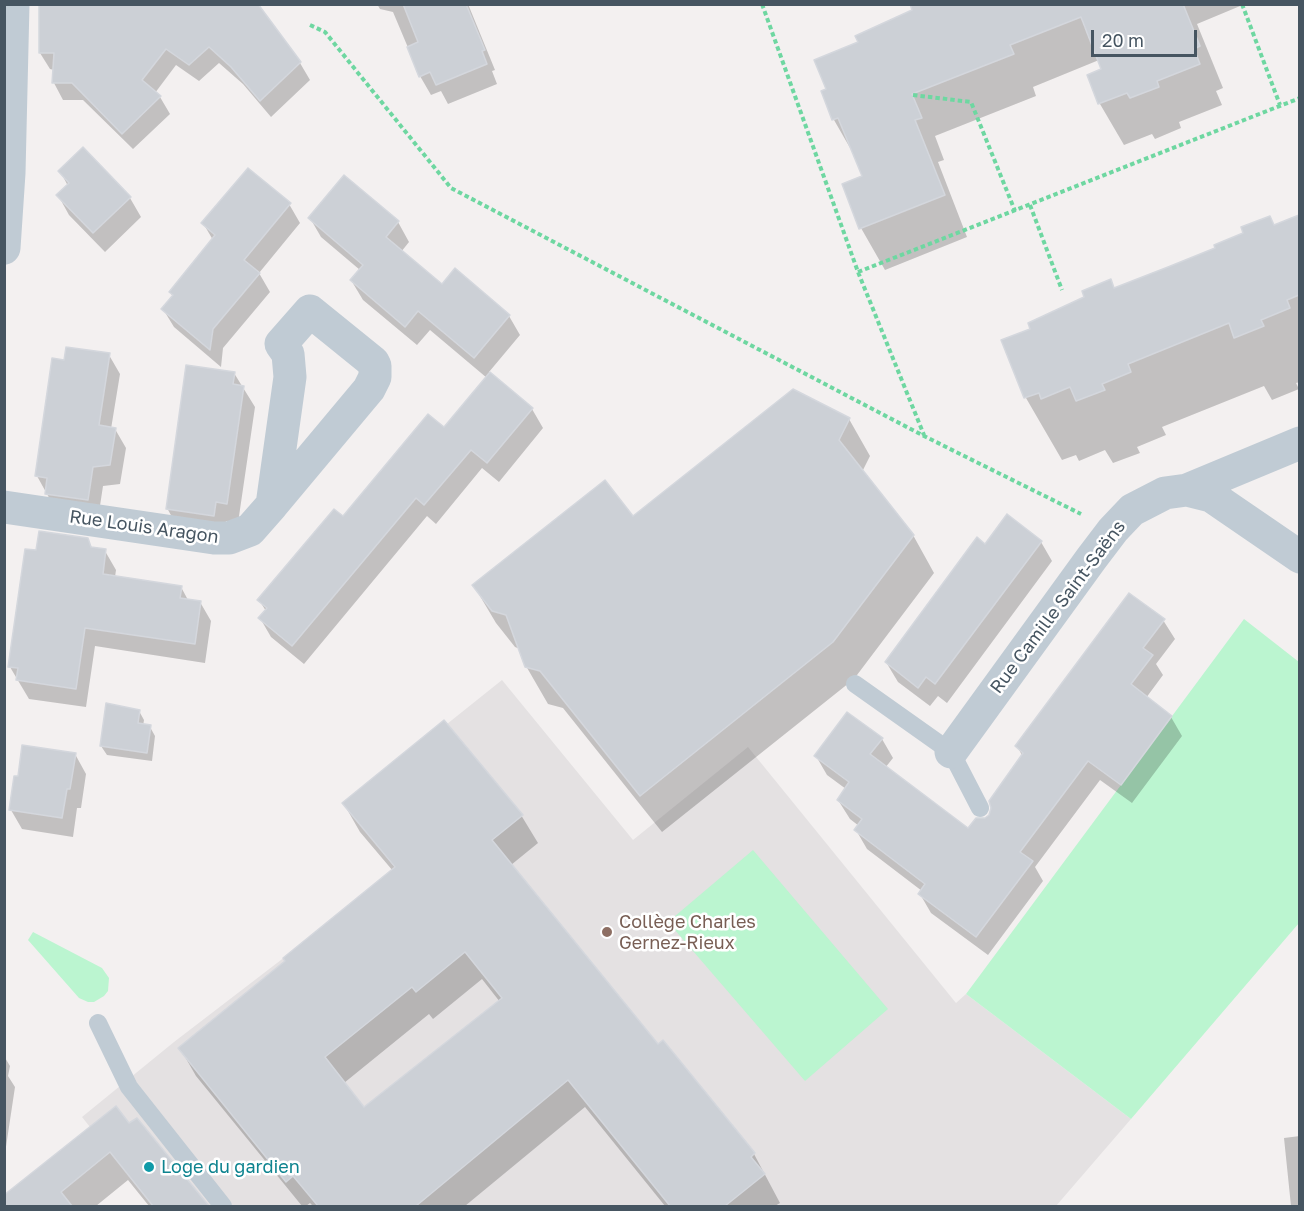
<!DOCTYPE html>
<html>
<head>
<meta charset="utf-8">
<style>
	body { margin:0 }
	#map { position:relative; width:1304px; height:1211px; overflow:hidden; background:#f3f0f0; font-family:"Golos Text",sans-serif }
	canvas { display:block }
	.frame { position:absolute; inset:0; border:6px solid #465561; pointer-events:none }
	.scale { position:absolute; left:1091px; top:30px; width:106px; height:27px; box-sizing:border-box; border:3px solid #465561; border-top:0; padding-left:8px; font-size:18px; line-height:21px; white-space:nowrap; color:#465561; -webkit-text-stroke:4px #fff; paint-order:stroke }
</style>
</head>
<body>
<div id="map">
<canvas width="1304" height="1211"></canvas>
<div class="frame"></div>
<div class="scale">20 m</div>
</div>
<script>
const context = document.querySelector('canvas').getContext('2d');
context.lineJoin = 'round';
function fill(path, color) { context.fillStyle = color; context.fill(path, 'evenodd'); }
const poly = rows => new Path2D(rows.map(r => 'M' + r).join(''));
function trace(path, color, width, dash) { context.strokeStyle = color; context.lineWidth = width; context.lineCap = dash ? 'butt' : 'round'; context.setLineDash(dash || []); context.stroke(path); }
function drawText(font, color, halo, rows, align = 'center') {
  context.font = font + ' "Golos Text",sans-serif'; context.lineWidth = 5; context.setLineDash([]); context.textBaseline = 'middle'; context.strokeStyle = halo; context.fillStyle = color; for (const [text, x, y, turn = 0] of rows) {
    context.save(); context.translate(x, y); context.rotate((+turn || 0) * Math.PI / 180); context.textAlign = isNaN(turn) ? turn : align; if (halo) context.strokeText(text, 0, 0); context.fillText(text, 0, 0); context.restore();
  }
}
const education = poly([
	[502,680,633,840,748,747,956,1003,966,994,1131,1119,1056,1206,153,1206,82,1117,174,1042,397,871,342,803,443,721,447,724]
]);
const green = poly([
	[1244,619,1299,662,1299,923,1131,1119,966,994],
	[753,850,888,1009,805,1081,668,922],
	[33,932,102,968,109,978,108,991,104,996,94,1002,88,1002,79,998,28,940]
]);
const shadow = poly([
	[41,4,300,63,310,80,271,117,243,84,219,63,199,81,176,65,155,93,160,97,170,114,133,149,83,100,63,100,54,83,54,70,50,69,40,53],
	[377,4,468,4,495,70,492,71,497,84,448,104,441,91,431,95,420,76,393,12,380,9],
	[914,4,1245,4,1197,24,1223,88,1216,91,1222,105,1179,122,1181,128,1155,139,1152,134,1124,145,1100,104,1089,76,1103,70,1099,60,1033,87,1036,96,935,136,944,160,938,162,967,237,885,270,861,228,864,177,857,160,834,120,823,92,828,90,860,43,914,11],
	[60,171,130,198,141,217,105,252,69,215,58,195,68,186],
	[289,204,300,223,259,273,270,292,223,348,221,367,174,327,163,309,173,297,170,292,213,240,203,223],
	[1300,216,1300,382,1296,383,1299,389,1272,400,1264,386,1162,427,1166,435,1137,447,1140,453,1113,463,1105,450,1079,461,1076,455,1062,460,1026,398,1003,341,1032,330,1111,281,1115,289,1217,248,1245,234,1270,218,1275,226],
	[310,218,398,222,409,242,401,252,442,286,509,316,520,335,489,372,532,409,543,428,499,482,482,468,436,524,427,516,304,664,271,637,260,618,266,611,259,600,343,518,444,429,487,378,430,330,417,345,363,300,351,280,360,270,321,237],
	[109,355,120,374,111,429,115,429,126,448,120,484,103,486,98,519,57,512,37,476,66,361],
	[234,373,255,407,238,523,226,521,224,534,178,528,167,508],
	[849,419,870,456,862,472,913,535,934,573,854,679,662,832,563,708,548,704,526,666,520,649,515,647,496,623,474,586,633,518],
	[87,540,93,549,105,551,116,570,115,577,181,587,188,600,200,602,211,621,205,663,95,646,86,707,29,699,10,667,38,552],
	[1041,542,1052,561,947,703,938,696,930,706,898,682,886,662,986,546],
	[1163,620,1175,639,1156,664,1163,675,1146,698,1171,717,1182,736,1132,803,1100,780,1035,867,1043,881,988,955,931,913,920,894,922,891,867,849,856,830,859,826,850,819,838,800,846,789,827,775,816,756,882,739,893,758,885,768,968,830,990,815,1023,757,1017,746],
	[139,711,144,720,143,726,150,727,155,736,152,761,107,755,101,746],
	[75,754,86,774,81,808,77,808,73,837,22,829,11,810],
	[344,804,521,815,538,843,511,865,658,1046,662,1042,754,1154,780,1203,775,1206,665,1206,585,1107,465,1206,313,1206,310,1203,306,1206,302,1206,196,1076,180,1048,286,962,393,871,360,832],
	[482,979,500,1002,364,1109,344,1083,429,1014,433,1019],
	[4,1056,10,1066,8,1076,15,1087,4,1160],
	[136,1120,207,1206,149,1206,128,1180,96,1206,4,1206,4,1197],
	[1300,1136,1300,1206,1291,1206,1284,1138]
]);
const building = poly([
	[39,4,258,4,301,62,260,101,231,67,209,47,189,65,166,49,142,80,161,96,122,134,72,83,52,83,54,53,39,53,39,4],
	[403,4,466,4,485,50,482,51,487,64,436,85,430,72,419,77,407,47,418,42,403,4],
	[910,4,1183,4,1200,46,1194,49,1200,64,1157,81,1159,87,1130,98,1127,93,1098,104,1087,75,1101,69,1081,17,1010,45,1014,54,912,94,922,118,915,120,945,195,859,229,842,184,862,176,838,118,832,120,826,104,821,91,826,89,814,60,858,42,855,36,912,10,910,4],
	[83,147,131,197,93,233,56,195,69,183,58,171,83,147],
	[248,168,291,203,244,260,260,273,213,329,210,350,161,309,173,295,169,292,215,235,201,223,248,168],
	[344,175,399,221,386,237,442,284,455,268,510,315,474,358,418,311,405,327,350,280,363,265,308,218,344,175],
	[1299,215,1299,295,1287,300,1290,308,1261,320,1264,326,1234,338,1229,323,1128,364,1131,372,1102,384,1105,390,1076,401,1070,387,1041,399,1039,393,1024,398,1001,340,1030,329,1028,323,1084,297,1082,291,1111,279,1114,288,1168,267,1215,248,1214,245,1243,233,1241,227,1270,216,1274,225,1299,215],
	[66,347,110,353,99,425,116,428,110,465,93,467,88,500,45,494,47,478,35,476,52,358,64,360,66,347],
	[186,365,235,372,233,384,244,386,227,504,216,502,214,516,166,509,186,365],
	[490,372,533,408,487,463,471,450,424,505,416,498,292,646,258,618,267,608,257,600,334,509,343,516,428,414,444,427,490,372],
	[793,389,850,418,839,440,914,535,833,642,640,796,540,671,525,667,506,615,492,611,472,585,605,480,633,516,793,389],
	[1007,514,1042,541,935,684,926,677,918,688,885,662,977,537,985,544,1007,514],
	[39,531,88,538,91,547,106,549,103,574,182,586,180,598,201,601,195,644,85,628,76,689,16,680,18,668,8,667,25,549,36,550,39,531],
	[1129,593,1165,619,1143,648,1153,655,1131,684,1172,716,1121,785,1088,761,1020,852,1033,861,976,937,918,894,925,884,854,830,862,819,837,800,849,782,814,756,847,712,883,738,870,754,968,828,976,818,985,818,989,815,991,808,989,801,1023,753,1015,746,1129,593],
	[106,703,140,710,138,723,151,725,147,753,100,746,106,703],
	[444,720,523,815,492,840,658,1044,663,1040,755,1153,751,1157,765,1174,725,1206,670,1206,568,1080,416,1206,318,1206,293,1176,286,1182,178,1048,285,961,283,958,395,867,342,803,444,720],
	[465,952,502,998,364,1107,325,1057,412,987,416,992,465,952],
	[22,745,76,753,70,789,67,789,62,818,9,810,14,776,18,776,22,745],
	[116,1106,129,1123,137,1118,209,1206,153,1206,110,1152,61,1192,72,1206,4,1206,4,1195,116,1106]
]);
const path = poly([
	[762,4,858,272,924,435],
	[1242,4,1280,105],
	[310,25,325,32,451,188,924,436,1081,514],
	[913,95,971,102,1015,211],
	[1030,205,1062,290],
	[858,272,1300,98]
]);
const service = poly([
	[855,684,951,752,980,808],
	[98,1023,129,1087,223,1206]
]);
const minor = poly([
	[1187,490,1211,496,1300,557],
	[4,507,214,538,229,538,250,530,272,505,369,389,375,377,375,366,373,362,310,311,281,344,288,354,290,377,272,505],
	[951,752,1091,559,1113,530,1132,510,1165,493,1187,490,1300,443]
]);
const tertiary = poly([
	[4,248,9,173,13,4]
]);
const markers = [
	[607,932,6,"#8d6e63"],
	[149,1167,6,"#0f9aa8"]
];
const streetNames = [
	["Rue Louis Aragon",144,527,8],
	["Rue Camille Saint-Saëns",1058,607,-53]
];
const educationNames = [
	["Collège Charles",619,922],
	["Gernez-Rieux",619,943]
];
const cultureNames = [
	["Loge du gardien",161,1167]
];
fill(education, '#e4e1e2');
fill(green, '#bbf5d0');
fill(shadow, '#0003');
fill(building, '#ccd0d6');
trace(building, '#d4d7dd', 1.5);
trace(path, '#6ed7a1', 4, [4.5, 3]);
trace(service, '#c0cbd4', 18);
trace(minor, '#c0cbd4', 33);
trace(tertiary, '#c0cbd4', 33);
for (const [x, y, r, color] of markers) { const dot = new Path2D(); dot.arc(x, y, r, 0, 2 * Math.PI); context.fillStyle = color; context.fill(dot); trace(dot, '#fff', 2); }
drawText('18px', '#465561', '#fff', streetNames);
drawText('18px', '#785e54', '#fff', educationNames, 'left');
drawText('18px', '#0d838f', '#fff', cultureNames, 'left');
</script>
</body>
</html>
